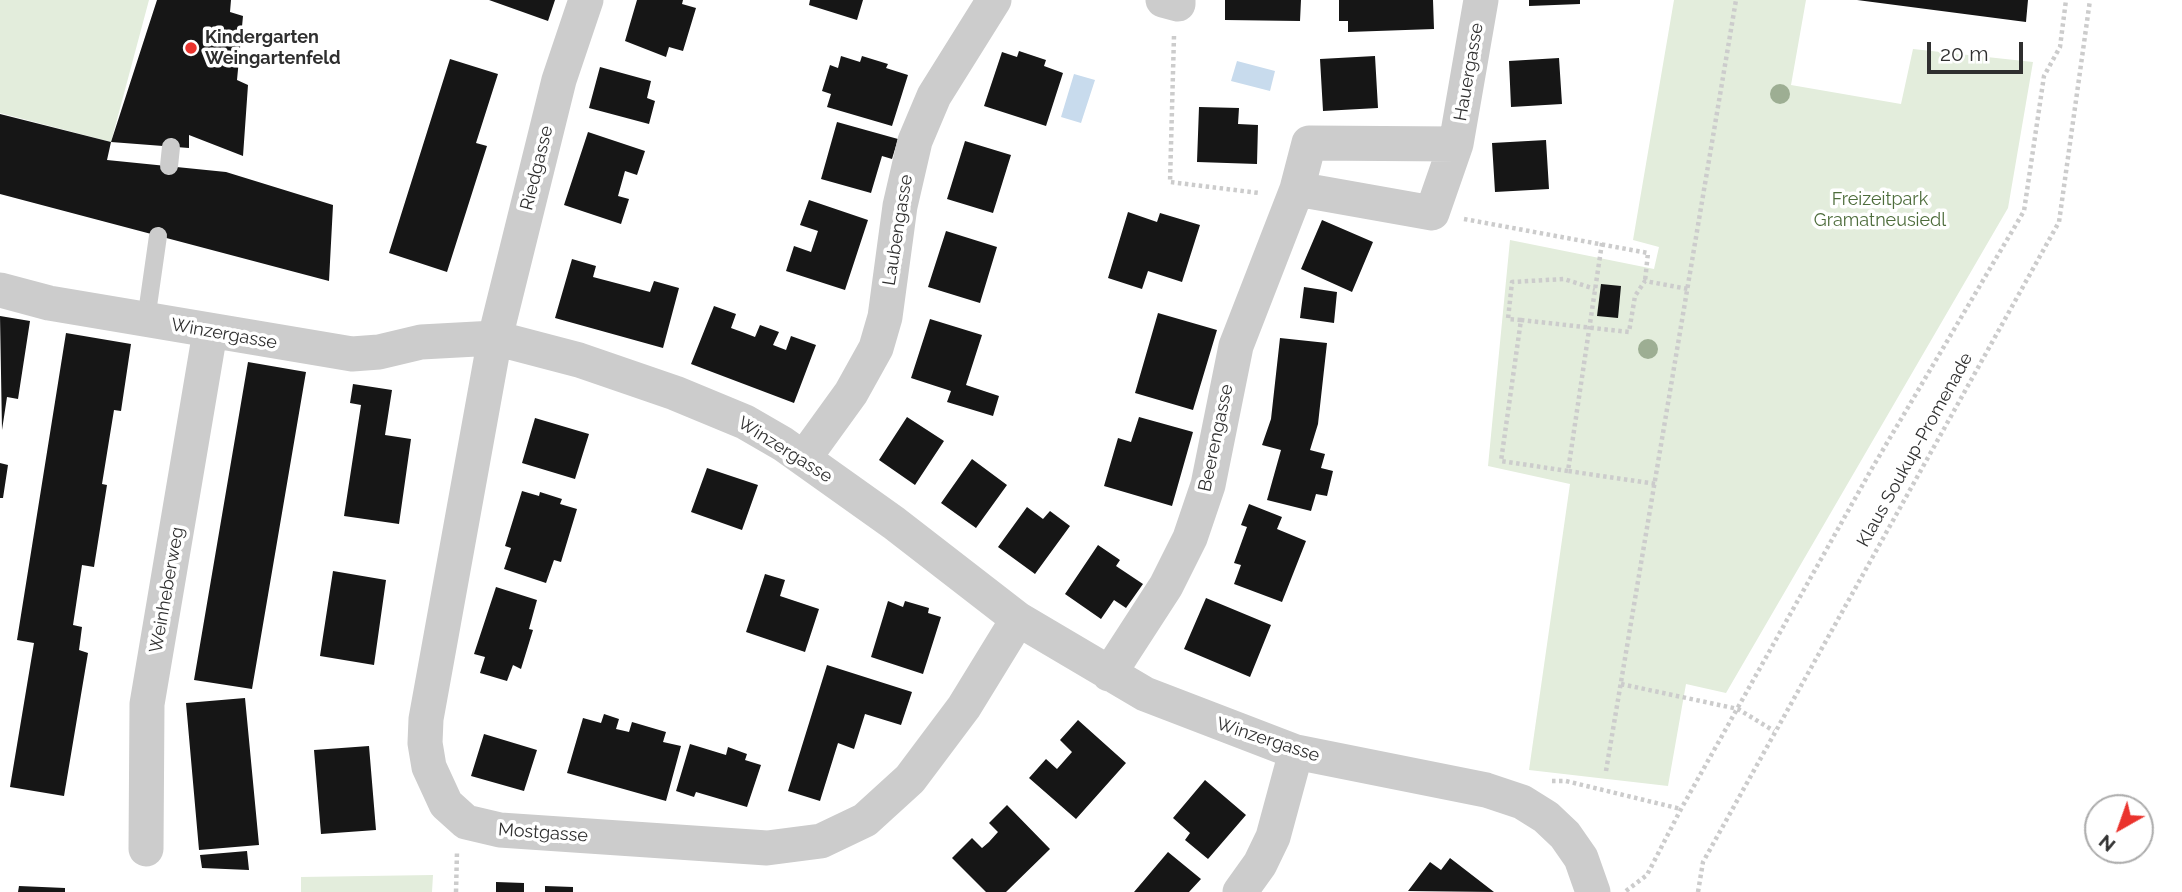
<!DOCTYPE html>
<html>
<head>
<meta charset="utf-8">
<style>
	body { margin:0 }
	#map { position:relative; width:2182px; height:892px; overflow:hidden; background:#fff; font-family:Raleway,sans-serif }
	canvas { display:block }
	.north { position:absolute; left:2084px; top:794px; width:70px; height:70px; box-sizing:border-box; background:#fff; border:2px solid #acacac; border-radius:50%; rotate:220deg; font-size:19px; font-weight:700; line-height:28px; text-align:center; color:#2f2f2f }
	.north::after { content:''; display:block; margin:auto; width:24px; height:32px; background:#ea332d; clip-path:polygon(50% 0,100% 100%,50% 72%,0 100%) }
	.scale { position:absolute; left:1927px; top:42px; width:96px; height:32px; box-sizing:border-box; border:4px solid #2f2f2f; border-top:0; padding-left:9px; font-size:21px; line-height:24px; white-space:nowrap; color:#2f2f2f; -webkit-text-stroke:5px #fff; paint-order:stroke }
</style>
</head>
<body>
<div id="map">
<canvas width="2182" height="892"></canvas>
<div class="north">N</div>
<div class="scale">20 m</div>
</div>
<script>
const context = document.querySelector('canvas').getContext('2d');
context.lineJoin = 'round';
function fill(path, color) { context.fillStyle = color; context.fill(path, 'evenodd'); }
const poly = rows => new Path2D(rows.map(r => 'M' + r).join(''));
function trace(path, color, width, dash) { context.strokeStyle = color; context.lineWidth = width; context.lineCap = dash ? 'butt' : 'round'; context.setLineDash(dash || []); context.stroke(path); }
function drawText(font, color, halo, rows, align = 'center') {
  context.font = font + ' Raleway,sans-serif'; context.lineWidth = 7; context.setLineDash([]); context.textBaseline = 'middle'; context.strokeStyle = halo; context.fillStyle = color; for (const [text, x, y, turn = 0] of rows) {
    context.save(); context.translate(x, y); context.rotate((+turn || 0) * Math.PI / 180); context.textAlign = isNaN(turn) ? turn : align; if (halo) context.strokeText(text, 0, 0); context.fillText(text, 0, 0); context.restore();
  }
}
const green = poly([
	[0,0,149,0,111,142,0,113],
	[1674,0,1806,0,1791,85,1901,104,1913,49,2033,62,2008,208,1726,693,1686,684,1668,786,1529,770,1570,484,1488,466,1510,240,1654,269,1659,247,1633,240],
	[433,875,432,892,301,892,301,877]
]);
const water = poly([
	[1237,61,1275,71,1270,91,1231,81],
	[1074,74,1095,80,1081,123,1061,117]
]);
const building = poly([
	[157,0,231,0,230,12,243,16,237,80,248,85,243,156,189,135,189,148,111,142,107,160,226,172,333,205,329,281,0,194,0,114,111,142],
	[489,0,555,0,548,21],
	[637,0,683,0,682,4,696,8,683,51,669,47,666,57,625,41],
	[810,0,863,0,857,20,809,5],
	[1225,0,1301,0,1300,21,1225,20],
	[1339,0,1433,0,1434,29,1348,32,1348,21,1339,21],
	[1529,0,1580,0,1580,4,1529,6],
	[1857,0,2028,0,2026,22],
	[1019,51,1046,60,1044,66,1063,73,1046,126,984,106,1002,52,1017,57],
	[841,56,860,62,862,56,888,64,886,68,908,75,892,126,827,107,831,94,822,91,830,65,838,68],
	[1375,56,1378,108,1323,111,1320,59],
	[1559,58,1562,104,1511,107,1509,61],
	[450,59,498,74,476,143,487,146,447,272,389,253],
	[600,67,651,81,647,98,655,101,649,124,589,108],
	[1199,107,1239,108,1238,124,1258,125,1257,164,1197,162],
	[837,122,898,139,892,159,882,156,871,193,821,179],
	[588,132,645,151,637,175,625,171,618,196,629,199,621,224,564,205],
	[1546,140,1549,189,1495,192,1492,143],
	[965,141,1011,155,993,213,947,199],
	[809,200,868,220,845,290,786,271,794,246,811,252,818,231,800,225],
	[1128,212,1157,222,1160,213,1200,225,1182,282,1148,271,1142,289,1108,278],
	[1322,220,1373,242,1352,292,1301,269],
	[946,231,997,247,980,303,928,287],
	[572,259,596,266,593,277,650,292,654,281,679,288,663,348,555,318],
	[1601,284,1621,286,1618,318,1597,316],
	[1304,287,1337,292,1334,323,1300,318],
	[714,306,736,314,731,328,742,332,755,337,760,325,779,332,773,345,786,350,791,336,816,345,794,403,691,364],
	[1158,313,1217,330,1193,410,1135,393],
	[0,316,30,321,18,399,7,397,2,430],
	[930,319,982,335,966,385,999,396,993,416,947,402,951,391,911,378],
	[66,333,131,344,121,411,114,410,102,484,107,485,94,567,82,565,73,625,82,627,79,650,88,653,64,796,10,787,34,643,17,640],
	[1280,338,1327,343,1318,424,1310,450,1325,454,1321,468,1333,471,1327,496,1316,494,1311,511,1267,500,1281,450,1262,445,1271,419],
	[248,362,306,372,252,689,194,680],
	[353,384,392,390,385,435,411,439,399,524,344,516,361,405,350,403],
	[907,417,944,441,915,485,879,460],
	[1139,417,1193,432,1172,506,1104,486,1118,438,1131,442],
	[535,418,589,434,575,479,522,463],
	[972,459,1007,485,976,528,941,503],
	[0,463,8,465,3,498,0,498],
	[707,468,758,485,742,530,691,512],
	[522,491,539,496,540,492,562,499,560,504,577,509,561,562,554,560,546,583,504,569,511,548,505,546],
	[1249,504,1282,517,1277,529,1306,541,1282,602,1234,584,1241,565,1234,563,1247,527,1241,525],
	[1027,507,1043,519,1050,511,1070,526,1035,574,998,547],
	[1098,545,1120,560,1116,566,1143,584,1126,608,1114,600,1101,619,1065,594],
	[333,571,386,580,374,665,320,656],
	[765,574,785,580,780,596,819,609,805,652,746,632],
	[496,587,537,600,529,629,533,630,521,669,513,665,507,681,480,673,485,657,474,654],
	[1206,598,1271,625,1250,677,1184,649],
	[888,601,903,607,905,601,929,608,928,613,941,617,923,674,871,657],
	[827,665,912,692,901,725,865,714,854,749,838,743,820,801,788,791],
	[245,698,259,845,199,850,186,703],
	[604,714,619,719,616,729,629,732,632,722,666,732,663,742,681,746,666,801,567,773,583,718,601,723],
	[1078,720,1126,763,1076,819,1029,778,1046,759,1057,769,1072,752,1060,740],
	[484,734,537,750,524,791,471,776],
	[690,744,726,755,728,747,747,754,745,760,761,765,747,807,696,792,694,797,676,791],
	[369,746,376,830,321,834,314,750],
	[1205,780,1246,815,1208,859,1185,840,1190,833,1173,818],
	[1007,805,1050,849,1006,892,986,892,952,858,972,838,982,848,989,842,998,832,989,823],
	[247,851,249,870,202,868,200,855],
	[1168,852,1201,879,1189,892,1134,892],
	[1450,858,1494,892,1408,891,1430,862,1441,870],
	[496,882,524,883,524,892,496,892],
	[19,886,65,888,65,892,18,892],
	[545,886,573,887,573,892,545,892]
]);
const path = poly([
	[1174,36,1170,182,1259,193],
	[1464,219,1648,253,1645,281],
	[1602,243,1568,471,1656,484],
	[1521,320,1508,319,1512,282,1564,279,1595,289],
	[1568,471,1501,461,1521,320,1629,332,1635,296,1645,281,1688,289],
	[1621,684,1738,709,1774,731],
	[1606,771,1736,0],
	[1552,781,1566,781,1681,809],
	[1626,891,1647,875,1681,809,1871,470,2024,211,2044,76,2060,47,2066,0],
	[456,892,457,852],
	[1698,892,1703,862,2059,222,2090,0]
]);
const lane = poly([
	[169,166,171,147],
	[146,320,158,236]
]);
const street = poly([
	[586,0,559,80,495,338,426,719,425,743,429,767,446,804,466,822,500,830,767,848,821,841,865,820,910,779,964,707,1018,619],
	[1163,0,1178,4,1178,0],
	[1456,144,1481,0],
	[0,290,49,303,352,354,379,352,421,342,495,338,579,360,675,393,745,422,783,444,894,523,1018,619,1145,694,1296,752,1486,790,1522,802,1546,817,1565,835,1581,858,1593,892],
	[804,458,851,393,876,348,885,317,900,206,915,141,934,96,994,0],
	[1109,674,1166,586,1190,538,1208,485,1236,346,1297,189,1309,143,1456,144,1432,213,1297,189],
	[146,849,147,704,210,332],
	[1240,892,1260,864,1273,837,1296,752]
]);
const trees = [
	[1780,94],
	[1648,349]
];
const markers = [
	[191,48,7,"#ea332d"]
];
const poiNames = [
	["Kindergarten",205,38],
	["Weingartenfeld",205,59]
];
const streetNames = [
	["Hauergasse",1469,72,-80],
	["Riedgasse",537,168,-76],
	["Laubengasse",898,230,-81],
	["Winzergasse",224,334,10],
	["Beerengasse",1216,438,-78],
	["Winzergasse",785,450,32],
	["Klaus Soukup-Promenade",1915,450,-61],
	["Weinheberweg",167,590,-80],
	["Winzergasse",1268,740,18],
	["Mostgasse",543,833,4]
];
const parkNames = [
	["Freizeitpark",1880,200],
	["Gramatneusiedl",1880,221]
];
fill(green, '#e3eddc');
fill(water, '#c8dbed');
fill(building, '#161616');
trace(path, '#ccc', 4.5, [3.5, 3.5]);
trace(lane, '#ccc', 18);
trace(street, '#ccc', 35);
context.fillStyle = '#9dae93';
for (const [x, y] of trees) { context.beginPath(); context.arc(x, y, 10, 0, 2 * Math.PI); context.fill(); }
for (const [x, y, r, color] of markers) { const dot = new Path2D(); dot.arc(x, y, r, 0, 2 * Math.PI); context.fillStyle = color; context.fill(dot); trace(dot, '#fff', 2.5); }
drawText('bold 18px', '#2f2f2f', '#fff', poiNames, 'left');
drawText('18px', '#2f2f2f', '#fff', streetNames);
drawText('18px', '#4d6c3b', '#fff', parkNames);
</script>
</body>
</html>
